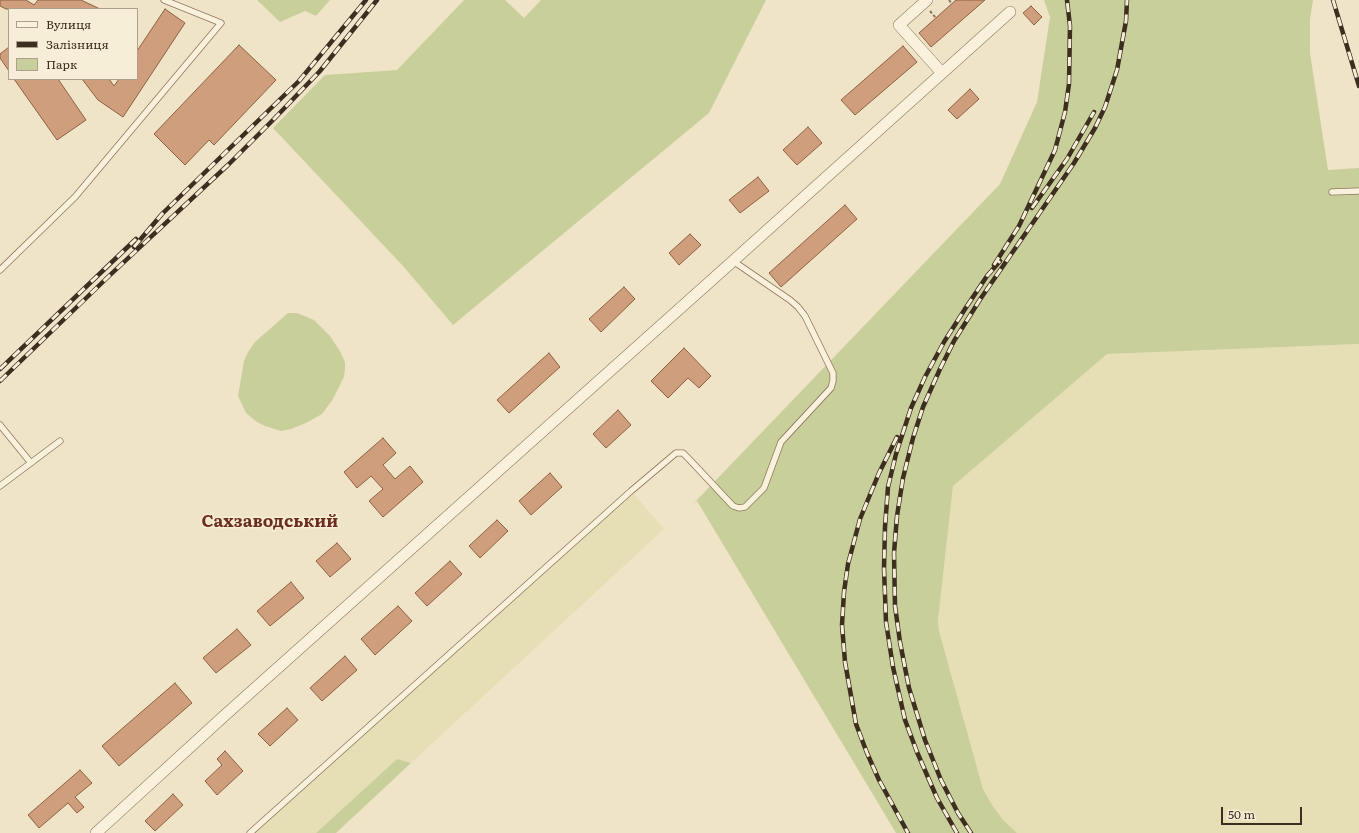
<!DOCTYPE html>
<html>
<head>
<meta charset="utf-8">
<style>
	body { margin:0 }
	#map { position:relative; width:1359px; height:833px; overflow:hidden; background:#f0e4c8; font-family:Literata,serif }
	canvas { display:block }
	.legend { position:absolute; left:8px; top:8px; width:130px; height:72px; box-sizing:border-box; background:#f7eed8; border:1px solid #ada18e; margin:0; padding:5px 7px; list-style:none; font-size:12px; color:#3d2e20 }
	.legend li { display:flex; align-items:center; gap:8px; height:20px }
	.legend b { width:20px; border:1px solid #ada18e }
	.scale { position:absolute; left:1221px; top:807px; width:81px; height:18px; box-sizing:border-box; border:2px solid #3d2e20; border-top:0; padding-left:5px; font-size:12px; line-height:14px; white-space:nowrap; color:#3d2e20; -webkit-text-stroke:3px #f7eed8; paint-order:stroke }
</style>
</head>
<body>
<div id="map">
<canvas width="1359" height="833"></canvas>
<ul class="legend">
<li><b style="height:5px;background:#faf1dc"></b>Вулиця</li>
<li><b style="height:5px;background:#3d2e20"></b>Залізниця</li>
<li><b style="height:11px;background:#c9cf9b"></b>Парк</li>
</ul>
<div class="scale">50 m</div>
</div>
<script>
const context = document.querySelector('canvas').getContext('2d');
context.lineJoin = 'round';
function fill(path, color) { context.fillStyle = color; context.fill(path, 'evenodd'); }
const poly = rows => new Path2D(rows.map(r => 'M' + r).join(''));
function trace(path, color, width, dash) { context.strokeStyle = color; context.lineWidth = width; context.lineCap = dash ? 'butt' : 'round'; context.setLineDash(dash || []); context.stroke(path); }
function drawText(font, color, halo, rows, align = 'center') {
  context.font = font + ' Literata,serif'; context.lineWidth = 3; context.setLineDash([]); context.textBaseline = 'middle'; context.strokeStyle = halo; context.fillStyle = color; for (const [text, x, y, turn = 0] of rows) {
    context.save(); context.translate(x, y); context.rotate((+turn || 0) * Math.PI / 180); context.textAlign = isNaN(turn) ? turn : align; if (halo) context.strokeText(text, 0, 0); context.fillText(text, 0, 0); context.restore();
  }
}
const farmland = poly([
	[1359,344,1359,833,1017,833,1003,820,992,805,983,789,939,631,938,620,953,486,1106,354],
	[631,491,664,529,411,763,397,759,316,833,250,833]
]);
const green = poly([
	[257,0,330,0,316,16,305,11,280,22],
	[464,0,505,0,524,18,541,0,766,0,709,113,453,325,403,266,273,128,325,75,397,70],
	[1044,0,1313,0,1310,19,1310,53,1328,170,1359,168,1359,344,1107,354,953,486,938,620,939,631,983,789,992,805,1003,820,1017,833,896,833,697,501,693,504,1000,184,1037,102,1050,17],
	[288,313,297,313,314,320,330,336,341,353,345,362,345,369,344,377,333,399,322,414,306,423,291,429,281,431,265,426,257,422,246,413,238,396,244,361,248,352,255,342],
	[397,759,411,763,336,833,316,833]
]);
const building = poly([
	[0,0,26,0,34,5,38,0,81,0,100,9,6,9,0,6,0,0],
	[956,0,985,0,931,47,919,33,956,0],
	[1031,6,1042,17,1034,25,1023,13,1031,6],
	[165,9,185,23,123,117,98,100,82,79,109,79,114,86,119,79,137,79,137,51,165,9],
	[239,45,276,80,214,145,209,140,185,165,154,134,239,45],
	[903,46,917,62,855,115,841,100,903,46],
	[9,47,9,71,0,58,0,54,9,47],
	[14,79,58,79,86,120,57,140,14,79],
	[970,89,979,99,957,119,948,110,970,89],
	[808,127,822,143,797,165,783,150,808,127],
	[758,177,769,191,740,213,729,200,758,177],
	[845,205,857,219,781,287,769,273,845,205],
	[690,234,701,245,679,265,669,253,690,234],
	[624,287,635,299,601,332,589,319,624,287],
	[684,348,711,376,699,388,688,378,668,398,651,381,684,348],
	[549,353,560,367,509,413,497,400,549,353],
	[618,410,631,425,606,448,593,434,618,410],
	[383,438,396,453,383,465,395,479,410,466,423,482,383,517,369,501,383,489,371,476,357,488,344,472,383,438],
	[550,473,562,487,531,515,519,501,550,473],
	[497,520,508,531,480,558,469,546,497,520],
	[337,543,351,559,330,577,316,561,337,543],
	[450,561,462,574,427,606,415,593,450,561],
	[291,582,304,598,270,626,257,611,291,582],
	[398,606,412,621,375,655,361,639,398,606],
	[237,629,251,645,216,673,203,658,237,629],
	[345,656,357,670,322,701,310,688,345,656],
	[175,683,192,703,119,766,102,746,175,683],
	[287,708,298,720,270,746,258,734,287,708],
	[225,751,243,771,217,795,205,781,222,765,217,759,225,751],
	[80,770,92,783,75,797,84,807,77,813,68,803,39,828,28,815,80,770],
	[173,794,183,805,155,831,145,821,173,794]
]);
const path = poly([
	[949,0,952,4],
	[930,11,936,18]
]);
const service = poly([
	[1332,192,1359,191],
	[0,270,75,197,221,23,164,0],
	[0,425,31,463],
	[0,486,60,441],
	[250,833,631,491,676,453,683,453,688,458,733,506,739,508,745,507,764,488,781,442,831,388,833,381,833,373,805,316,798,307,790,300,733,261]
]);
const minor = poly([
	[927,0,899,25,942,73],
	[96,833,224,716,733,261,1010,12]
]);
const rail = poly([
	[1333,0,1359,86],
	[1032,208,1067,159,1094,112],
	[134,247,162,214,299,81,366,0],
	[994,265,1019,226,1055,150,1065,112,1069,84,1070,26,1067,0],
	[0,369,136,239],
	[0,381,109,276,229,164,274,119,320,71,377,0],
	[897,437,879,473,860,519,848,564,844,592,842,625,845,662,856,724,867,753,879,780,908,833],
	[957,833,937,798,917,752,905,720,893,667,886,622,884,568,885,527,888,487,896,454,911,408,925,377,944,342,965,309,987,276,1000,261],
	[971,833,958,813,941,780,925,740,909,688,900,642,895,606,894,553,897,516,903,478,913,438,923,407,940,369,954,341,981,298,1074,163,1095,128,1105,107,1117,70,1126,21,1127,0]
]);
const districtNames = [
	["Сахзаводський",270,522]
];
fill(farmland, '#e6deb5');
fill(green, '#c9cf9b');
fill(building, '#cf9f7d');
trace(building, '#8d5f41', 1);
trace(service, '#8d765c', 7);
trace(minor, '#8d765c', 12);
trace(path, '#8d765c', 2, [3, 2]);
trace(service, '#faf1dc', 5.5);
trace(minor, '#faf1dc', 11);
trace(rail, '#3d2e20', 4.5);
trace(rail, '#f7eed8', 3, [9]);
drawText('bold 17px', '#6b2e1e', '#f7eed8', districtNames);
</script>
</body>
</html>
